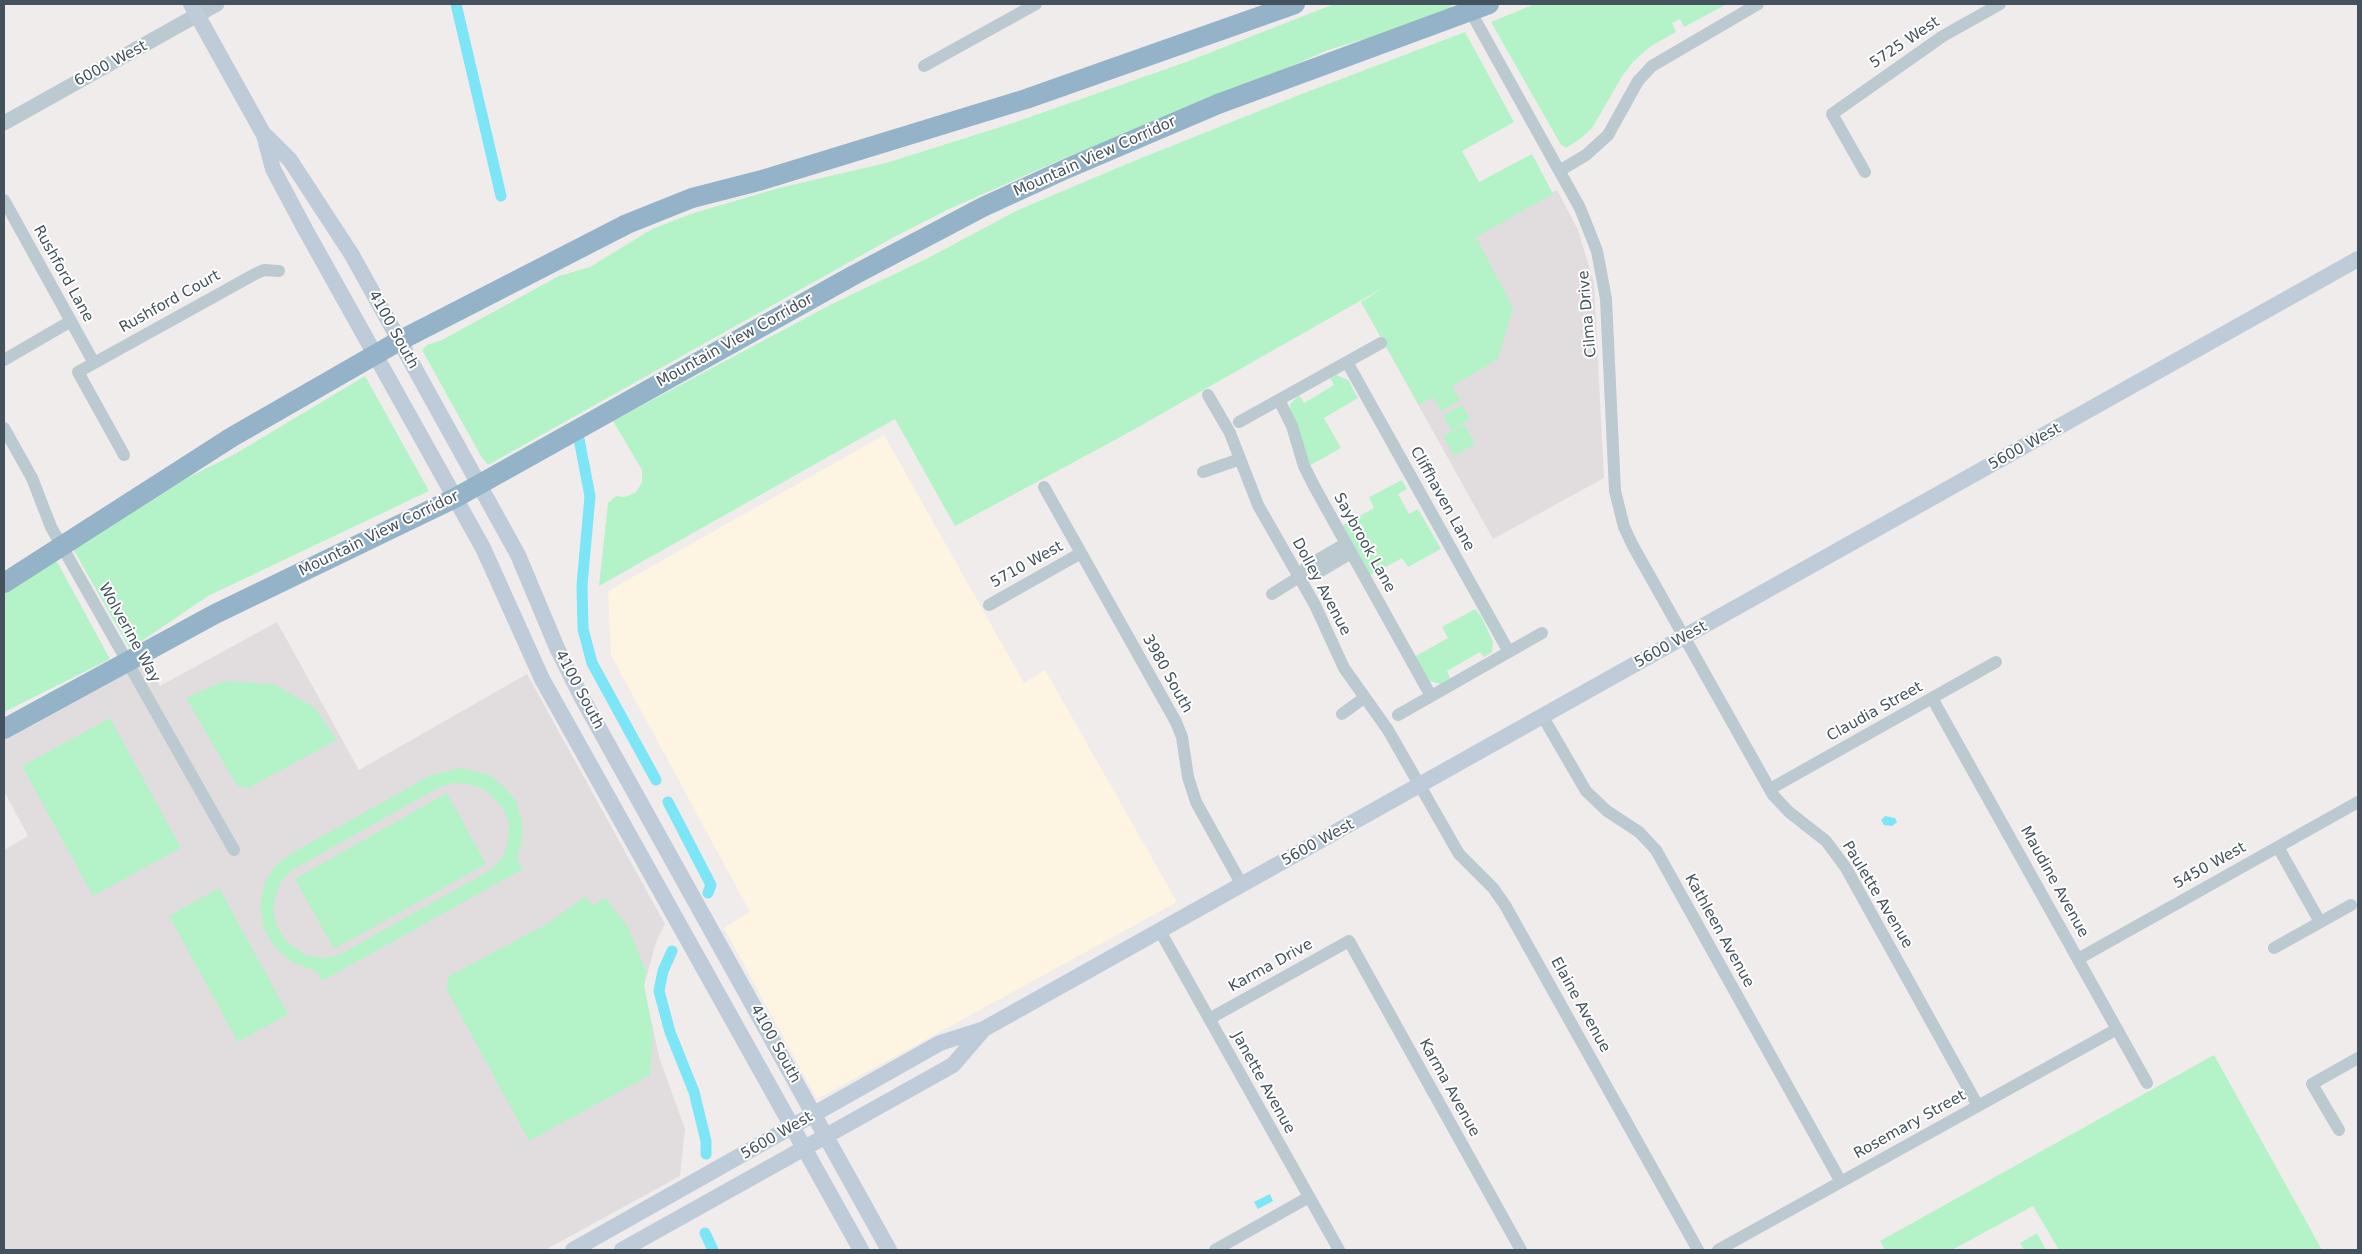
<!DOCTYPE html>
<html>
<head>
<meta charset="utf-8">
<style>
	body { margin:0 }
	#map { position:relative; width:2362px; height:1254px; overflow:hidden; background:#f0ecec; font-family:"DejaVu Sans",sans-serif }
	canvas { display:block }
	.frame { position:absolute; inset:0; border:5px solid #43525c; pointer-events:none }
</style>
</head>
<body>
<div id="map">
<canvas width="2362" height="1254"></canvas>
<div class="frame"></div>
</div>
<script>
const context = document.querySelector('canvas').getContext('2d');
context.lineJoin = 'round';
function fill(path, color) { context.fillStyle = color; context.fill(path, 'evenodd'); }
const poly = rows => new Path2D(rows.map(r => 'M' + r).join(''));
function trace(path, color, width, dash) { context.strokeStyle = color; context.lineWidth = width; context.lineCap = dash ? 'butt' : 'round'; context.setLineDash(dash || []); context.stroke(path); }
function drawText(font, color, halo, rows, align = 'center') {
  context.font = font + ' "DejaVu Sans",sans-serif'; context.lineWidth = 4; context.setLineDash([]); context.textBaseline = 'middle'; context.strokeStyle = halo; context.fillStyle = color; for (const [text, x, y, turn = 0] of rows) {
    context.save(); context.translate(x, y); context.rotate((+turn || 0) * Math.PI / 180); context.textAlign = isNaN(turn) ? turn : align; if (halo) context.strokeText(text, 0, 0); context.fillText(text, 0, 0); context.restore();
  }
}
const commercial = poly([
	[884,435,1024,683,1045,670,1177,902,817,1099,724,928,750,912,611,655,608,591]
]);
const education = poly([
	[1557,190,1578,230,1594,283,1604,478,1493,539,1361,302],
	[277,622,359,770,527,674,665,924,656,942,644,986,659,1057,685,1129,680,1176,545,1250,4,1250,4,850,28,836,4,791,4,740,145,662,160,686]
]);
const green = poly([
	[1334,4,1450,4,1454,12,1328,50,1221,97,1067,157,949,209,894,237,488,465,482,458,422,350,427,345,442,340,559,276,590,267,652,229,694,213,779,188,886,163,1010,124,1186,62],
	[1535,4,1727,4,1684,27,1680,19,1672,23,1676,32,1651,46,1634,61,1623,75,1592,128,1580,139,1566,148,1561,145,1491,22],
	[1465,32,1514,122,1462,151,1479,182,1532,154,1553,194,1476,237,1513,308,1498,359,1452,386,1460,400,1441,411,1433,397,1419,405,1361,302,1388,285,1126,434,955,526,895,419,599,586,608,503,616,496,624,497,635,493,642,483,642,470,613,421,830,305,930,257,1016,211,1124,165,1299,95],
	[1336,375,1348,380,1358,398,1324,418,1341,448,1309,466,1290,410,1290,404,1299,395,1304,403,1334,385,1330,378],
	[365,376,429,491,208,596,130,649,73,549,165,489,235,454],
	[1462,405,1470,419,1451,430,1443,416],
	[1464,424,1475,444,1454,456,1443,436],
	[1402,480,1407,489,1398,494,1409,514,1418,509,1441,549,1408,567,1402,558,1369,576,1341,526,1374,508,1369,497],
	[56,560,110,659,4,712,4,595],
	[1475,609,1481,616,1493,642,1492,652,1484,657,1480,652,1447,671,1450,678,1441,684,1429,681,1414,657,1448,638,1442,627],
	[224,681,274,684,315,708,337,740,248,788,237,786,186,698],
	[110,718,181,848,93,896,22,766],
	[461,768,490,775,504,787,516,801,522,821,522,840,517,859,523,869,322,981,316,971,291,962,275,947,264,929,260,906,264,884,276,865,292,853,431,775],
	[452,783,469,784,485,790,503,808,509,824,508,841,503,857,491,870,339,955,322,958,305,955,284,939,276,924,273,907,280,883,292,870,436,789],
	[447,793,486,864,334,949,295,879],
	[219,888,288,1014,238,1042,169,916],
	[586,896,592,906,605,898,627,925,646,971,644,986,653,1032,650,1075,529,1141,446,988,449,976,545,925],
	[2214,1055,2322,1250,2059,1250,2033,1206,1952,1250,1885,1250,1880,1241],
	[2037,1233,2046,1250,2024,1250,2020,1243]
]);
const water = poly([
	[1885,816,1895,818,1897,822,1892,826,1884,825,1881,820],
	[1270,1194,1273,1201,1258,1209,1254,1202]
]);
const canal = poly([
	[456,4,501,196],
	[579,439,590,496,582,585,583,629,592,663,656,780],
	[668,802,711,885,708,893],
	[672,951,663,971,659,991,670,1032,694,1092,706,1141,706,1154],
	[705,1233,713,1250]
]);
const minor = poly([
	[1468,7,1580,208,1597,251,1606,299,1615,491,1624,527,1633,546,1773,795,1789,812,1826,841,1846,868,1978,1106],
	[924,66,1036,4],
	[1559,171,1586,155,1608,135,1638,81,1652,66,1758,4],
	[1865,172,1832,114,1943,36,2000,4],
	[4,200,94,363],
	[4,360,71,321],
	[1347,362,1509,652],
	[1208,395,1230,433,1258,505,1315,605,1344,668,1388,730,1459,854,1493,888,1505,905,1698,1250],
	[1279,400,1292,426,1304,466,1314,486,1431,696],
	[1239,422,1381,343],
	[4,428,32,478,51,527,234,850],
	[124,455,78,372,255,274,264,270,279,271],
	[1203,472,1240,459],
	[1044,487,1176,722,1182,737,1188,777,1196,802,1242,885],
	[1299,577,1307,566,1345,544],
	[1272,594,1299,577,1314,575,1351,553],
	[989,605,1081,553],
	[1932,698,2147,1083],
	[1342,714,1364,698],
	[1398,715,1542,633],
	[1543,717,1586,791,1607,811,1639,832,1656,850,1841,1182],
	[1770,789,1996,662],
	[2278,847,2320,922],
	[1160,931,1339,1250],
	[2274,948,2351,905],
	[2078,959,2358,802],
	[1209,1019,1349,941,1521,1250],
	[2339,1130,2312,1084,2358,1058],
	[1215,1250,1309,1197],
	[1718,1250,2117,1029]
]);
const tertiary = poly([
	[4,123,217,4]
]);
const secondary = poly([
	[191,4,264,135,273,169,305,229,483,548,542,679,861,1250],
	[266,136,290,160,352,255,518,555,557,648,581,696,889,1250],
	[573,1250,940,1043,984,1029,2358,259],
	[622,1250,953,1065,983,1030]
]);
const trunk = poly([
	[4,583,232,437,399,341,627,224,692,198,762,180,1026,99,1295,4],
	[4,729,215,614,455,498,854,275,983,207,1068,168,1218,104,1489,4]
]);
const streetNames = [
	["5725 West",1905,43,-34],
	["6000 West",111,64,-28],
	["Mountain View Corridor",1095,157,-24],
	["Rushford Lane",63,274,61],
	["Rushford Court",170,302,-29],
	["Cilma Drive",1588,314,-95],
	["4100 South",393,330,61],
	["Mountain View Corridor",735,341,-29],
	["5600 West",2025,447,-29],
	["Cliffhaven Lane",1442,499,61],
	["Mountain View Corridor",379,534,-26],
	["Saybrook Lane",1364,543,61],
	["5710 West",1027,565,-29],
	["Dolley Avenue",1321,587,62],
	["Wolverine Way",129,633,61],
	["5600 West",1671,645,-29],
	["3980 South",1167,674,61],
	["4100 South",579,690,62],
	["Claudia Street",1875,712,-29],
	["5600 West",1318,843,-29],
	["5450 West",2210,866,-29],
	["Maudine Avenue",2054,882,61],
	["Paulette Avenue",1877,895,59],
	["Kathleen Avenue",1719,931,61],
	["Karma Drive",1271,966,-29],
	["Elaine Avenue",1580,1005,61],
	["4100 South",775,1044,61],
	["Janette Avenue",1263,1083,61],
	["Karma Avenue",1449,1088,61],
	["Rosemary Street",1910,1125,-29],
	["5600 West",777,1136,-30]
];
fill(commercial, '#fef4e2');
fill(education, '#e1ddde');
fill(green, '#b4f3c8');
fill(water, '#7ce5f6');
trace(canal, '#7ce5f6', 11);
trace(minor, '#bbc9d1', 12);
trace(tertiary, '#bbc9d1', 15);
trace(secondary, '#bdccd8', 16);
trace(trunk, '#94b2c8', 20);
drawText('15px', '#43525c', '#fff', streetNames);
</script>
</body>
</html>
